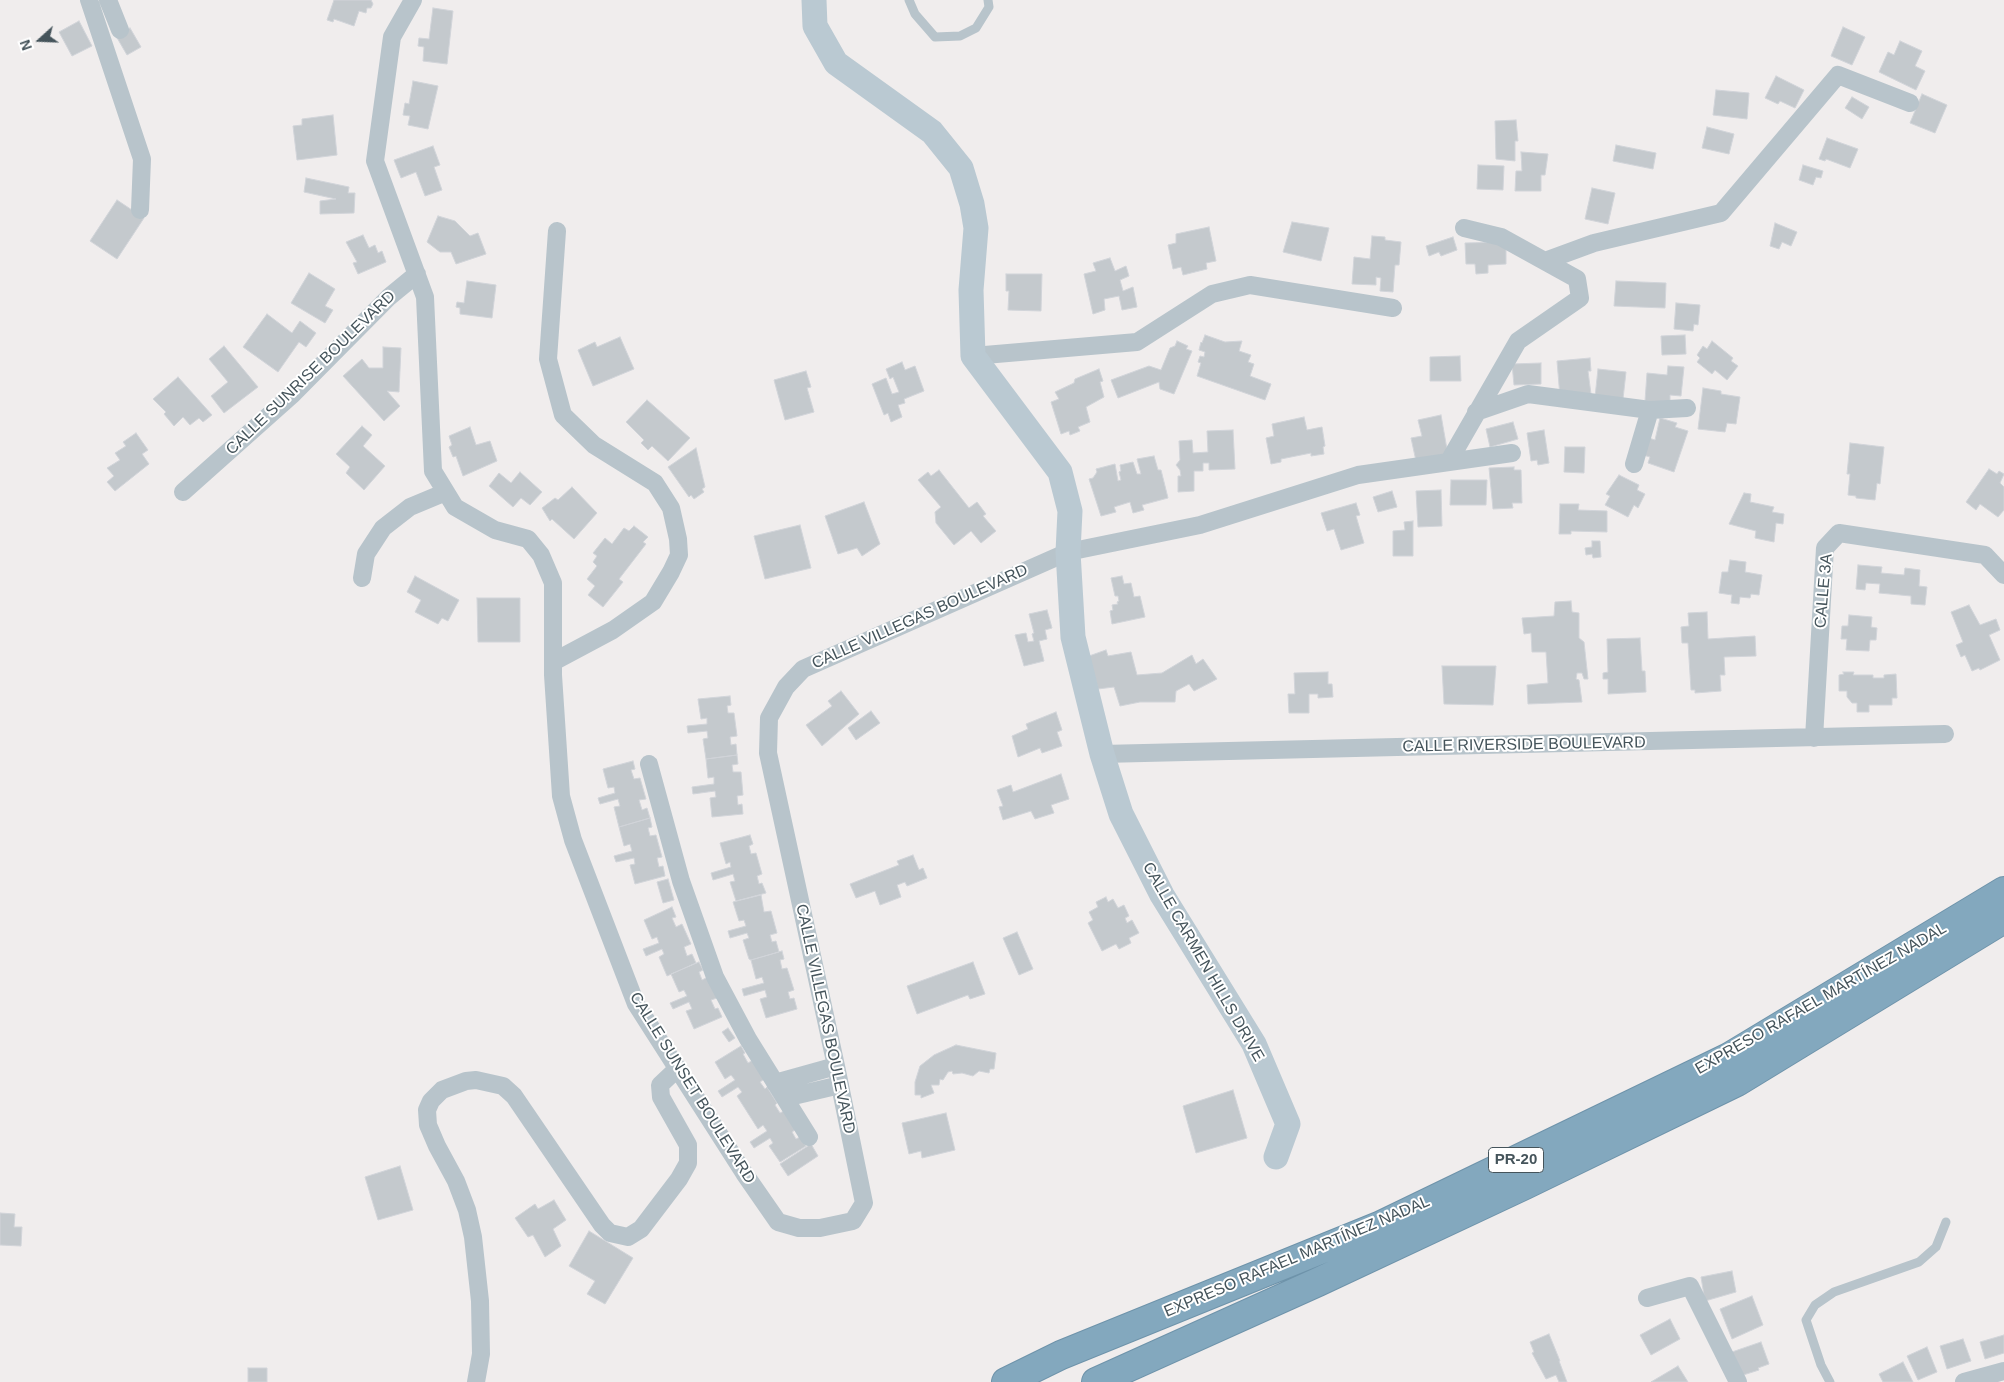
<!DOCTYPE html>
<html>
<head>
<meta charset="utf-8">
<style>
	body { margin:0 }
	#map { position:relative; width:2004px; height:1382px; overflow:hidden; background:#f0eded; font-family:Helvetica,sans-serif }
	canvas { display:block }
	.north { position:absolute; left:15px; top:15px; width:50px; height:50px; -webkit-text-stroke:4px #fff; paint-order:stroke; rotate:250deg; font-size:14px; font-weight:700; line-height:20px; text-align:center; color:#45545b }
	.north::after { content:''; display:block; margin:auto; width:18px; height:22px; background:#45545b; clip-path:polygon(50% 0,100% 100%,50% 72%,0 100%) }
</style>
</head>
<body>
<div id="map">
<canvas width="2004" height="1382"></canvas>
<div class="north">N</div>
</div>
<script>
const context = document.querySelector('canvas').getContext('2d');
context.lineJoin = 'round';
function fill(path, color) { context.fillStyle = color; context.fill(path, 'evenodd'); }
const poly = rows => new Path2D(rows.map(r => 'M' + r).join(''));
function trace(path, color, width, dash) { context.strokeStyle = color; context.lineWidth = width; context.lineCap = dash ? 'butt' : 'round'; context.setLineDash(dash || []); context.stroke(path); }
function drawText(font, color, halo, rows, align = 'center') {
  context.font = font + ' Helvetica,sans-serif'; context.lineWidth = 4; context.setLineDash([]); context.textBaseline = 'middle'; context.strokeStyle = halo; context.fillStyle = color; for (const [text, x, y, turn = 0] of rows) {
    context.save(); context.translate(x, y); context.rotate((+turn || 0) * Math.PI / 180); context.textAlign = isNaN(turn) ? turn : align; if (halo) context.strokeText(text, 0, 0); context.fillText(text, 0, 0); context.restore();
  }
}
const building = poly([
	[334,0,371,0,373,4,371,8,367,8,366,13,359,11,354,26,334,19,333,22,327,20,334,0],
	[433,8,453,11,447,64,423,61,424,47,418,46,419,38,429,39,433,8],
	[79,21,92,46,72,56,59,32,79,21],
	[1843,27,1865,37,1852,65,1831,56,1843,27],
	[130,28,141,47,127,55,116,36,130,28],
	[1900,41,1922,51,1915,66,1925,71,1916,90,1879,72,1888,52,1894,55,1900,41],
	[1776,76,1804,90,1795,108,1780,101,1778,104,1765,98,1776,76],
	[413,81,438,86,428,129,408,125,410,116,403,115,405,103,409,104,413,81],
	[1716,90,1749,93,1747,119,1713,115,1716,90],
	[1922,94,1947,105,1935,133,1910,123,1922,94],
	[1852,97,1869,107,1862,119,1845,108,1852,97],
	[333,115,337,155,297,160,293,126,302,125,302,119,333,115],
	[1516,120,1518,141,1515,141,1515,161,1496,159,1495,121,1516,120],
	[1707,127,1734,134,1729,154,1702,148,1707,127],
	[1827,138,1858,149,1850,168,1826,159,1825,161,1819,159,1827,138],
	[1616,145,1656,153,1653,169,1613,161,1616,145],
	[433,146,440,165,434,167,442,190,425,196,416,172,401,178,394,160,433,146],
	[1521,152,1548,154,1545,175,1541,175,1541,191,1515,191,1516,171,1522,171,1521,152],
	[1478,165,1504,166,1503,190,1477,189,1478,165],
	[1803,165,1823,171,1821,178,1816,177,1813,185,1799,180,1803,165],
	[306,178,349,187,348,193,355,193,354,213,320,214,320,201,336,199,304,192,306,178],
	[1592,188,1615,193,1608,224,1585,219,1592,188],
	[117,200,144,218,117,259,90,241,117,200],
	[438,216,455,221,470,236,478,233,486,254,456,264,451,252,440,252,436,249,427,242,438,216],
	[1292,222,1329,228,1321,261,1283,252,1292,222],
	[1775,223,1797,232,1791,246,1782,242,1779,249,1770,246,1775,223],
	[1209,227,1216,261,1206,263,1207,269,1183,275,1181,267,1173,269,1168,245,1176,243,1176,234,1209,227],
	[363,235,369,248,375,245,378,253,382,251,386,262,358,274,353,263,357,262,346,242,363,235],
	[1372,236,1385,237,1385,240,1401,242,1399,265,1395,265,1393,292,1380,291,1381,278,1376,277,1376,285,1352,284,1354,257,1370,259,1372,236],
	[1453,237,1457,250,1441,256,1439,252,1429,256,1426,246,1453,237],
	[1506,242,1506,264,1488,265,1488,273,1476,274,1475,264,1466,264,1465,243,1506,242],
	[1110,258,1115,271,1126,266,1129,276,1120,280,1123,291,1133,287,1137,307,1122,310,1119,296,1104,299,1105,310,1093,314,1084,274,1096,271,1093,263,1110,258],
	[309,273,335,289,325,306,333,310,325,323,291,303,309,273],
	[1006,274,1042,274,1041,311,1008,310,1009,291,1006,291,1006,274],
	[467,281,496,285,492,318,460,314,460,308,456,307,457,302,464,303,467,281],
	[1616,281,1666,283,1665,308,1614,306,1616,281],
	[1676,303,1700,305,1698,325,1694,324,1693,331,1674,329,1676,303],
	[267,314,292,333,300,321,316,333,306,347,299,342,278,372,243,347,267,314],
	[1205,335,1225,342,1242,341,1239,351,1251,355,1248,362,1254,364,1250,376,1271,384,1265,400,1197,376,1201,363,1198,362,1200,356,1204,357,1205,352,1199,350,1201,342,1202,343,1205,335],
	[1685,335,1686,354,1662,355,1661,336,1685,335],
	[620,337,634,369,593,386,578,350,595,342,597,347,620,337],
	[1177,341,1188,346,1186,349,1192,351,1174,394,1160,389,1159,382,1118,398,1111,380,1149,366,1161,370,1170,348,1175,346,1177,341],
	[1712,341,1733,358,1731,361,1738,366,1727,380,1715,370,1712,374,1697,362,1700,358,1697,355,1703,346,1707,349,1712,341],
	[224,346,258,387,224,413,211,396,228,382,209,359,224,346],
	[383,347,401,348,399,392,387,391,400,406,384,421,343,376,362,359,369,368,383,368,383,347],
	[1460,356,1461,381,1430,381,1430,357,1460,356],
	[1590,358,1591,371,1588,371,1591,394,1560,397,1557,361,1590,358],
	[902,362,905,370,915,366,924,391,904,399,905,403,898,405,902,417,891,422,888,413,884,415,872,384,886,378,892,394,899,392,893,377,890,379,886,369,902,362],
	[1541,363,1541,384,1514,385,1512,364,1541,363],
	[1668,366,1684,367,1681,396,1670,395,1670,403,1645,401,1647,373,1667,375,1668,366],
	[1099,369,1103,381,1100,382,1104,397,1086,407,1090,422,1078,427,1080,431,1070,435,1069,431,1061,434,1051,402,1059,399,1055,392,1074,383,1075,379,1099,369],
	[1598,369,1626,372,1623,399,1595,397,1598,369],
	[806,371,811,387,807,388,814,412,785,420,774,380,806,371],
	[178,377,212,415,203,422,199,418,190,425,183,417,174,426,164,414,166,412,153,399,178,377],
	[1703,388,1721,391,1721,394,1740,397,1736,424,1727,423,1725,432,1698,429,1703,388],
	[647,400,690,438,668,461,652,446,648,450,641,443,644,440,626,422,647,400],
	[1441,415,1448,455,1416,461,1411,438,1422,436,1418,420,1441,415],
	[1304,417,1307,430,1322,427,1325,446,1323,447,1324,454,1311,456,1311,453,1281,459,1281,462,1271,464,1266,438,1274,436,1272,424,1304,417],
	[1660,418,1677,423,1675,427,1688,431,1674,472,1648,463,1650,457,1643,455,1649,438,1655,440,1660,418],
	[1513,422,1518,439,1490,447,1486,429,1513,422],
	[362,426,372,435,363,446,385,466,364,490,346,473,350,467,336,454,362,426],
	[470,427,476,445,490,441,497,461,463,476,456,456,453,457,449,447,452,445,449,436,470,427],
	[1233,430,1235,469,1209,470,1209,463,1203,463,1203,471,1194,471,1194,491,1178,492,1178,476,1181,476,1180,470,1176,465,1180,460,1179,441,1192,440,1193,453,1208,452,1207,431,1233,430],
	[1544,430,1549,463,1538,465,1537,460,1531,461,1527,433,1544,430],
	[136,433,148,450,142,454,149,464,115,491,107,482,114,476,107,468,120,460,115,453,126,446,123,442,136,433],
	[1850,443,1884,447,1880,484,1877,483,1875,500,1856,498,1856,496,1848,495,1850,474,1847,474,1850,443],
	[1565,447,1585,447,1584,473,1564,472,1565,447],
	[696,448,705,487,702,489,704,492,694,499,691,495,689,497,668,467,696,448],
	[1154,456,1158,470,1161,470,1168,498,1142,505,1144,510,1133,513,1130,502,1114,507,1116,512,1101,516,1089,479,1093,478,1097,472,1096,469,1115,464,1118,481,1121,480,1119,472,1121,471,1120,465,1133,462,1137,474,1141,474,1137,459,1154,456],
	[1514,467,1514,470,1521,470,1522,503,1512,503,1513,508,1493,509,1489,468,1514,467],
	[1989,469,1997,474,1999,471,2004,474,2000,483,2004,487,2004,510,1998,517,1980,504,1976,510,1966,502,1989,469],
	[939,470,969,508,977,502,986,514,983,516,996,531,981,543,971,531,954,545,936,523,935,512,941,507,918,480,928,472,931,476,939,470],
	[520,472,542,492,530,505,521,498,513,507,489,486,499,473,511,483,520,472],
	[1619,475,1639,485,1637,490,1645,494,1638,508,1634,505,1628,517,1605,505,1610,496,1606,494,1619,475],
	[1451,480,1487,480,1486,505,1450,505,1451,480],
	[572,487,597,513,574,539,552,519,550,521,542,508,555,498,558,500,572,487],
	[1441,490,1442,526,1418,527,1416,491,1441,490],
	[1392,491,1397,507,1378,512,1373,497,1392,491],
	[1744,493,1751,494,1750,502,1774,507,1772,512,1784,514,1783,524,1776,523,1774,542,1755,538,1756,531,1729,524,1744,493],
	[864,502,880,544,862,556,857,548,838,554,825,516,864,502],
	[1356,503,1360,515,1356,516,1364,543,1341,550,1334,529,1327,531,1321,513,1356,503],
	[1560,504,1579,504,1578,510,1607,511,1607,532,1571,531,1571,534,1559,534,1560,504],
	[1413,521,1413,556,1393,556,1393,531,1405,530,1404,522,1413,521],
	[800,525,811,568,765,579,754,536,800,525],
	[634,526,648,537,643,542,646,544,619,579,623,582,603,607,588,595,595,586,587,579,597,566,593,562,597,556,593,553,605,538,612,544,624,528,629,531,634,526],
	[1592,541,1600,541,1601,557,1593,558,1592,554,1586,555,1585,548,1592,547,1592,541],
	[1730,560,1746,562,1745,572,1762,575,1759,595,1751,594,1750,598,1740,597,1739,604,1731,603,1732,595,1719,593,1722,572,1728,572,1730,560],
	[1858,565,1882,567,1881,573,1904,575,1905,568,1920,570,1919,586,1927,587,1925,605,1911,604,1911,596,1879,593,1880,584,1866,583,1865,590,1856,589,1858,565],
	[415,576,459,600,448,621,442,618,438,624,415,612,421,600,407,592,415,576],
	[1122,576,1124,584,1131,583,1134,597,1140,596,1145,617,1112,624,1110,611,1113,610,1112,605,1118,604,1117,602,1119,601,1118,596,1115,596,1111,578,1122,576],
	[477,598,520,598,520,642,478,642,477,598],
	[1571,601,1572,612,1579,613,1579,638,1584,642,1588,679,1584,679,1582,673,1577,673,1576,679,1579,680,1582,702,1528,704,1527,685,1548,683,1546,652,1532,652,1531,633,1524,634,1522,618,1554,616,1555,602,1571,601],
	[1969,605,1980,625,1996,619,2000,630,1989,635,2000,660,1980,670,1979,668,1972,671,1965,655,1961,657,1956,645,1963,642,1951,612,1969,605],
	[1047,610,1052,628,1045,630,1047,639,1039,641,1044,661,1024,666,1015,635,1026,633,1028,642,1034,641,1032,634,1034,633,1029,614,1047,610],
	[1707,612,1708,639,1755,636,1756,656,1724,657,1725,675,1720,675,1721,691,1695,693,1695,690,1691,690,1688,643,1682,643,1681,627,1689,626,1688,613,1707,612],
	[1849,615,1872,617,1871,627,1877,628,1876,640,1870,640,1869,651,1846,650,1847,639,1841,639,1842,626,1848,626,1849,615],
	[1640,638,1642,671,1645,671,1646,692,1608,694,1608,679,1603,679,1603,673,1608,672,1607,639,1640,638],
	[1106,650,1108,656,1131,652,1137,675,1162,673,1192,655,1196,664,1203,659,1217,679,1194,691,1189,684,1176,691,1175,702,1140,702,1120,706,1114,687,1098,689,1089,656,1106,650],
	[1442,666,1496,666,1493,705,1444,704,1442,666],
	[1328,672,1328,684,1332,684,1333,697,1318,698,1318,694,1309,694,1309,713,1289,713,1288,694,1295,694,1294,673,1328,672],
	[1843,672,1854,672,1853,675,1873,675,1873,678,1884,678,1884,675,1896,674,1897,698,1892,698,1892,705,1869,705,1869,712,1857,712,1857,703,1852,703,1847,697,1847,691,1839,691,1839,675,1844,674,1843,672],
	[841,691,859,714,822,746,806,725,832,706,828,701,841,691],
	[730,696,731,705,727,706,728,713,734,713,737,736,730,737,731,745,736,744,737,755,706,759,703,739,708,738,707,731,688,733,687,726,707,724,707,718,701,719,698,699,730,696],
	[871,711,880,723,856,740,848,728,871,711],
	[1056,712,1062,730,1057,732,1062,746,1042,753,1040,748,1018,757,1012,736,1028,729,1026,724,1056,712],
	[737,755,738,764,732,765,733,772,741,772,743,795,737,796,738,805,742,804,743,814,712,817,710,798,716,797,715,791,693,794,692,787,714,784,714,777,708,778,706,759,737,755],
	[633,761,635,769,631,770,634,779,640,778,646,799,639,800,642,810,647,808,650,818,619,827,614,807,620,806,618,799,600,804,598,798,615,793,614,787,608,788,603,769,633,761],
	[1061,774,1069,799,1051,805,1054,813,1035,819,1031,811,1003,820,999,807,1003,806,997,790,1011,785,1013,792,1061,774],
	[650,818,652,827,648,828,650,836,656,835,662,857,657,858,659,867,663,866,665,876,635,884,630,865,635,864,634,858,616,862,614,856,632,851,630,844,624,846,619,827,650,818],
	[750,835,753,844,749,846,751,854,756,853,762,874,757,876,759,884,762,883,766,893,736,901,730,882,735,881,733,874,713,880,711,873,731,867,730,862,726,864,720,843,750,835],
	[913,855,919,870,923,868,927,878,907,886,905,882,897,885,901,897,880,905,875,891,856,898,850,884,899,865,897,861,913,855],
	[668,879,674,900,663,903,657,882,668,879],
	[761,895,764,912,771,911,777,933,770,935,772,942,776,941,779,952,751,960,749,959,743,940,749,938,747,933,730,938,728,931,746,926,744,920,739,921,733,902,761,895],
	[1106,897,1108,902,1113,899,1118,908,1124,905,1129,916,1125,918,1127,923,1132,920,1139,933,1129,938,1131,943,1119,949,1116,944,1102,951,1088,923,1093,920,1089,912,1098,907,1096,902,1106,897],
	[672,907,676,917,672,918,676,927,682,924,691,944,684,947,687,956,692,954,696,963,667,976,659,957,664,954,662,949,646,956,643,949,659,943,657,937,652,939,644,920,672,907],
	[1017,932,1033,969,1019,975,1003,938,1017,932],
	[782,951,784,959,780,960,782,969,787,968,794,990,788,992,790,999,794,998,797,1009,766,1018,760,999,767,997,765,990,744,996,742,989,764,983,762,977,756,979,751,960,782,951],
	[699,962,703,970,699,972,702,980,708,977,717,998,711,1000,715,1009,718,1008,722,1017,694,1029,686,1011,692,1009,689,1002,673,1009,670,1003,687,996,684,990,679,992,671,974,699,962],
	[973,962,985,994,970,999,968,995,917,1014,907,986,973,962],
	[728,1028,735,1038,729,1042,722,1032,728,1028],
	[956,1045,996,1053,994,1069,990,1069,989,1073,979,1071,973,1076,962,1073,953,1074,952,1071,948,1072,943,1080,940,1079,939,1085,931,1085,934,1093,921,1098,921,1095,915,1095,915,1082,920,1066,934,1055,956,1045],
	[741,1046,745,1053,743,1054,748,1063,755,1059,766,1078,760,1082,765,1089,767,1087,777,1103,775,1105,780,1113,786,1110,798,1128,792,1132,796,1139,800,1137,806,1146,780,1162,769,1146,773,1143,770,1138,754,1148,750,1142,767,1131,763,1125,758,1129,737,1096,742,1092,738,1087,722,1097,718,1091,735,1080,731,1075,725,1079,715,1062,741,1046],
	[1233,1090,1247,1138,1196,1153,1183,1106,1233,1090],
	[946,1113,955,1150,922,1158,921,1151,909,1154,902,1123,946,1113],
	[811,1144,818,1156,788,1176,780,1164,811,1144],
	[400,1166,413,1210,378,1220,365,1177,400,1166],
	[554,1200,566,1220,553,1229,561,1246,545,1257,533,1235,528,1237,515,1218,535,1204,538,1209,554,1200],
	[0,1213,15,1214,14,1227,22,1227,21,1246,0,1245,0,1213],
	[589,1231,633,1258,605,1304,587,1294,595,1281,569,1266,589,1231],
	[1732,1271,1736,1292,1705,1301,1701,1277,1732,1271],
	[1752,1296,1763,1325,1732,1339,1720,1309,1752,1296],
	[1670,1319,1680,1339,1651,1355,1640,1335,1670,1319],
	[1549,1334,1560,1361,1559,1361,1567,1382,1559,1382,1556,1375,1546,1379,1532,1353,1534,1352,1530,1342,1549,1334],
	[2004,1335,2004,1353,1985,1359,1980,1342,2004,1335],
	[1963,1339,1971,1361,1947,1369,1940,1346,1963,1339],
	[1761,1342,1769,1364,1758,1368,1759,1370,1737,1377,1729,1353,1761,1342],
	[1927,1347,1937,1372,1918,1380,1907,1356,1927,1347],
	[1903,1362,1913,1382,1883,1382,1879,1374,1903,1362],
	[1678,1366,1688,1382,1651,1382,1678,1366],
	[248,1368,267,1368,267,1382,248,1382,248,1368]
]);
const lane = poly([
	[909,0,915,14,935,37,960,36,976,28,989,7,988,0],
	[1830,1382,1821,1365,1806,1320,1815,1305,1834,1292,1919,1262,1936,1247,1946,1222]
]);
const street = poly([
	[89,0,142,159,140,210],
	[108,0,120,30],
	[413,0,392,37,375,161,425,297,433,471,455,507,495,530,528,539,541,555,553,583,553,675,561,796,573,840,636,1004,744,1173,778,1222,799,1228,820,1228,853,1221,864,1203,836,1066,768,753,769,718,786,687,803,669,1068,552,1200,525,1358,475,1512,453],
	[1545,261,1594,243,1721,213,1838,75,1910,103],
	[973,356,1137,342,1212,294,1250,285,1393,308],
	[1476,412,1528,394,1650,410,1687,408],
	[1449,461,1518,341,1580,298,1577,279,1501,237,1464,228],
	[1634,464,1650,410],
	[183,492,293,394,389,297,417,274],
	[362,578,366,554,383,528,410,507,446,492],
	[553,662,613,630,653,602,671,572,679,555,678,539,671,508,655,483,594,445,563,415,548,359,557,231],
	[1814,738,1825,548,1839,533,1985,555,2004,575],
	[1102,754,1945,734],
	[649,764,681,881,715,977,748,1039,809,1137],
	[775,1083,836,1066],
	[785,1098,840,1085],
	[1647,1298,1690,1286,1738,1382],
	[476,1382,481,1354,480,1301,473,1237,467,1210,456,1181,437,1146,428,1125,427,1110,431,1101,442,1090,466,1081,476,1080,503,1086,514,1096,602,1225,610,1233,628,1237,641,1229,679,1179,688,1163,688,1145,661,1097,660,1085,678,1068],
	[1964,1382,2004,1371]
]);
const secondary = poly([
	[814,0,815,26,836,63,932,132,961,168,972,204,976,228,971,290,973,356,1060,472,1070,511,1068,552,1073,637,1102,754,1121,814,1162,895,1254,1044,1288,1124,1276,1157]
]);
const highway = poly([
	[1006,1382,1061,1355,1379,1226,1729,1057,2004,891],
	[1096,1382,1318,1282,1525,1185,1737,1082,2004,919]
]);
const shields = [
	[1516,1160,55]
];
const shieldNames = [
	["PR-20",1516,1160]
];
const streetNames = [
	["CALLE SUNRISE BOULEVARD",311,373,-44],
	["CALLE 3A",1824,591,-85],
	["CALLE VILLEGAS BOULEVARD",920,617,-24],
	["CALLE RIVERSIDE BOULEVARD",1524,745,-1],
	["CALLE CARMEN HILLS DRIVE",1203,962,60],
	["EXPRESO RAFAEL MARTÍNEZ NADAL",1821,999,-30],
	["CALLE VILLEGAS BOULEVARD",825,1019,78],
	["CALLE SUNSET BOULEVARD",692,1088,58],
	["EXPRESO RAFAEL MARTÍNEZ NADAL",1297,1257,-23]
];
fill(building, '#c4c9cd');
trace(building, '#d1d4d9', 1);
trace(highway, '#6e93aa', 30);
trace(lane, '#b8c4cb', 9);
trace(street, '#b8c4cb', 18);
trace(secondary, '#bac9d2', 25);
trace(highway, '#83a8be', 28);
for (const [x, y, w] of shields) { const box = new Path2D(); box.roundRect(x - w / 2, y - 12.5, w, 25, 4); context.fillStyle = '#fff'; context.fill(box); trace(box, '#45545b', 1); }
drawText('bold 15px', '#45545b', null, shieldNames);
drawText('16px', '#45545b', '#fff', streetNames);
</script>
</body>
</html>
